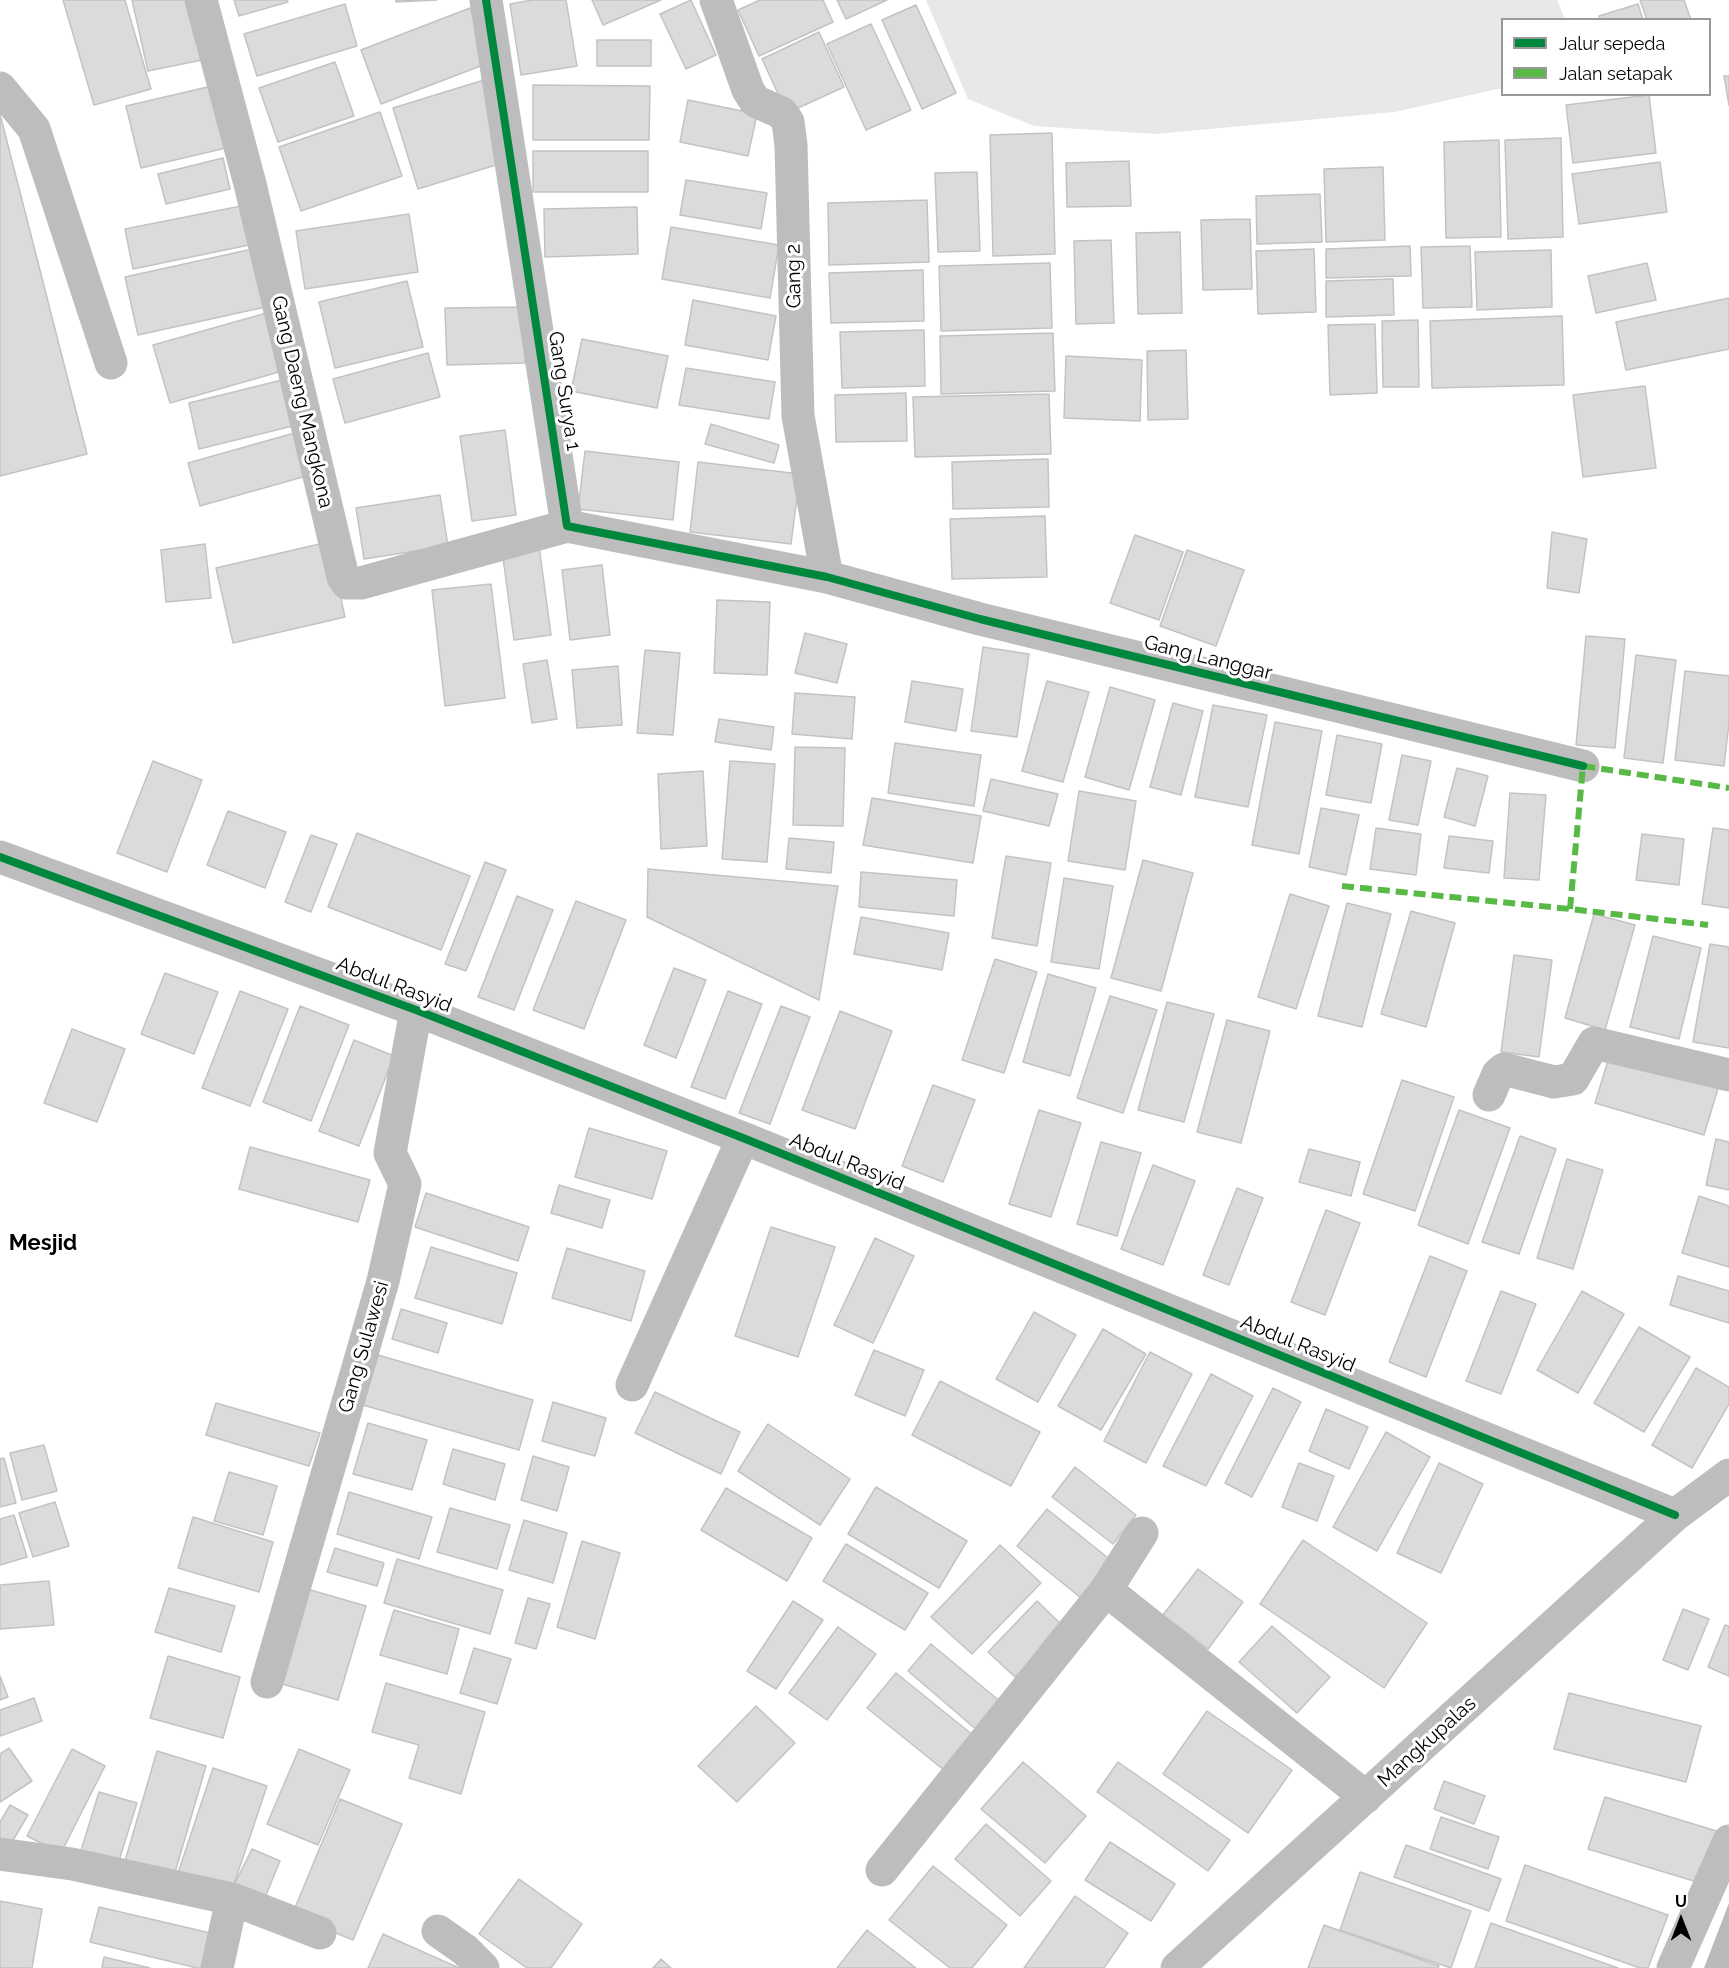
<!DOCTYPE html>
<html>
<head>
<meta charset="utf-8">
<style>
	body { margin:0 }
	#map { position:relative; width:1729px; height:1968px; overflow:hidden; background:#fff; font-family:Raleway,sans-serif }
	canvas { display:block }
	.legend { position:absolute; left:1501px; top:18px; width:210px; height:78px; box-sizing:border-box; background:#fff; border:2px solid #999; margin:0; padding:8px 10px; list-style:none; font-size:18px; color:#000 }
	.legend li { display:flex; align-items:center; gap:12px; height:30px }
	.legend b { width:30px; border:2px solid #999 }
	.north { position:absolute; left:1651px; top:1890px; width:60px; height:60px; -webkit-text-stroke:4px #fff; paint-order:stroke; rotate:0deg; font-size:16px; font-weight:700; line-height:24px; text-align:center; color:#000 }
	.north::after { content:''; display:block; margin:auto; width:21px; height:27px; background:#000; clip-path:polygon(50% 0,100% 100%,50% 72%,0 100%) }
</style>
</head>
<body>
<div id="map">
<canvas width="1729" height="1968"></canvas>
<ul class="legend">
<li><b style="height:8px;background:#00873e"></b>Jalur sepeda</li>
<li><b style="height:8px;background:#58b947"></b>Jalan setapak</li>
</ul>
<div class="north">U</div>
</div>
<script>
const context = document.querySelector('canvas').getContext('2d');
context.lineJoin = 'round';
function fill(path, color) { context.fillStyle = color; context.fill(path, 'evenodd'); }
const poly = rows => new Path2D(rows.map(r => 'M' + r).join(''));
function trace(path, color, width, dash) { context.strokeStyle = color; context.lineWidth = width; context.lineCap = dash ? 'butt' : 'round'; context.setLineDash(dash || []); context.stroke(path); }
function drawText(font, color, halo, rows, align = 'center') {
  context.font = font + ' Raleway,sans-serif'; context.lineWidth = 6; context.setLineDash([]); context.textBaseline = 'middle'; context.strokeStyle = halo; context.fillStyle = color; for (const [text, x, y, turn = 0] of rows) {
    context.save(); context.translate(x, y); context.rotate((+turn || 0) * Math.PI / 180); context.textAlign = isNaN(turn) ? turn : align; if (halo) context.strokeText(text, 0, 0); context.fillText(text, 0, 0); context.restore();
  }
}
const green = poly([
	[926,0,1557,0,1565,19,1502,20,1502,88,1395,112,1155,134,1034,126,968,99]
]);
const water = poly([
	[1729,1903,1729,1968,1704,1968]
]);
const building = poly([
	[63,0,125,0,151,89,94,105,63,0],
	[132,0,194,0,207,59,148,71,132,0],
	[234,0,287,0,288,2,239,16,234,0],
	[396,0,437,0,396,2,396,0],
	[532,0,566,0,577,66,521,75,510,4,532,0],
	[592,0,661,0,603,25,592,0],
	[691,0,716,55,686,69,660,14,691,0],
	[760,0,823,0,833,22,759,56,738,10,760,0],
	[837,0,887,0,846,19,837,0],
	[1640,0,1684,0,1691,20,1647,20,1640,0],
	[345,4,357,46,257,76,244,34,345,4],
	[1638,4,1643,20,1600,20,1599,16,1638,4],
	[916,5,956,93,922,109,882,20,916,5],
	[470,8,491,62,381,104,361,50,470,8],
	[871,24,911,110,866,130,827,44,871,24],
	[819,32,844,87,787,113,762,59,819,32],
	[597,40,651,40,651,66,597,66,597,40],
	[335,62,354,116,278,142,259,88,335,62],
	[1724,76,1729,76,1729,105,1724,76],
	[484,80,509,161,418,189,393,108,484,80],
	[216,85,230,147,141,168,126,106,216,85],
	[533,85,650,86,649,140,533,140,533,85],
	[1649,95,1656,153,1573,163,1566,105,1649,95],
	[688,100,757,114,748,156,680,142,688,100],
	[380,112,402,176,301,211,279,147,380,112],
	[0,114,87,454,0,476,0,114],
	[1052,133,1055,254,993,256,990,135,1052,133],
	[1561,138,1563,237,1508,239,1505,140,1561,138],
	[1499,140,1501,237,1446,238,1444,142,1499,140],
	[533,151,648,151,648,192,533,192,533,151],
	[223,158,230,189,166,204,158,174,223,158],
	[1129,161,1131,206,1067,207,1066,163,1129,161],
	[1660,162,1667,212,1579,224,1572,174,1660,162],
	[1383,167,1385,240,1326,242,1324,169,1383,167],
	[977,172,980,251,938,252,935,173,977,172],
	[686,180,767,193,761,229,680,215,686,180],
	[1320,194,1322,242,1257,244,1256,196,1320,194],
	[927,200,929,262,829,265,828,203,927,200],
	[246,205,254,244,133,269,125,229,246,205],
	[637,207,638,254,545,257,544,209,637,207],
	[409,214,418,272,305,289,296,231,409,214],
	[1250,219,1252,289,1203,290,1201,220,1250,219],
	[671,227,779,245,770,298,662,279,671,227],
	[1180,232,1182,313,1138,314,1136,233,1180,232],
	[1111,240,1114,323,1076,324,1074,241,1111,240],
	[1410,246,1411,276,1326,278,1326,249,1410,246],
	[1470,246,1472,307,1423,308,1421,247,1470,246],
	[257,248,270,306,138,335,125,277,257,248],
	[1314,249,1316,312,1258,314,1256,251,1314,249],
	[1551,250,1552,307,1477,310,1475,252,1551,250],
	[1050,263,1052,328,941,331,939,266,1050,263],
	[1647,263,1656,300,1596,313,1588,276,1647,263],
	[923,270,924,321,831,323,829,273,923,270],
	[1393,279,1394,315,1326,317,1326,281,1393,279],
	[407,281,423,347,335,368,319,302,407,281],
	[1729,298,1729,349,1626,370,1616,322,1729,298],
	[693,300,776,316,768,360,685,345,693,300],
	[524,307,525,363,447,365,445,308,524,307],
	[270,312,286,370,170,403,153,345,270,312],
	[1562,316,1564,385,1432,388,1430,321,1562,316],
	[1418,320,1419,387,1383,387,1382,321,1418,320],
	[1375,324,1377,393,1330,395,1328,325,1375,324],
	[924,330,925,386,842,388,840,332,924,330],
	[1053,333,1055,391,941,394,940,336,1053,333],
	[582,339,668,356,657,408,571,391,582,339],
	[1186,350,1188,419,1148,420,1147,351,1186,350],
	[428,353,440,397,345,423,333,379,428,353],
	[1066,356,1142,360,1140,421,1064,418,1066,356],
	[686,368,775,382,769,419,679,405,686,368],
	[294,377,305,423,199,449,189,403,294,377],
	[1645,386,1656,468,1583,477,1573,395,1645,386],
	[906,393,907,441,836,442,835,395,906,393],
	[1049,394,1051,454,915,457,913,397,1049,394],
	[711,424,779,445,774,463,705,444,711,424],
	[305,430,317,473,200,506,188,463,305,430],
	[505,430,516,515,472,521,460,436,505,430],
	[585,451,679,462,673,520,578,509,585,451],
	[1048,459,1049,507,953,509,952,462,1048,459],
	[698,462,800,474,791,544,690,532,698,462],
	[440,495,448,546,364,559,356,508,440,495],
	[1045,516,1047,577,952,579,950,519,1045,516],
	[1552,532,1587,539,1579,593,1547,588,1552,532],
	[1135,535,1183,552,1159,620,1110,603,1135,535],
	[328,542,345,617,233,643,216,568,328,542],
	[205,544,211,598,166,602,161,550,205,544],
	[539,546,551,635,514,640,502,550,539,546],
	[1187,550,1244,570,1216,646,1160,626,1187,550],
	[602,565,610,635,570,640,562,570,602,565],
	[491,584,505,698,445,706,432,590,491,584],
	[717,600,770,602,767,675,714,673,717,600],
	[805,633,847,644,837,683,795,673,805,633],
	[1586,636,1625,639,1615,748,1576,745,1586,636],
	[983,647,1029,654,1017,737,971,731,983,647],
	[645,650,680,653,673,735,637,733,645,650],
	[1636,655,1676,660,1663,763,1624,758,1636,655],
	[547,660,557,719,532,723,523,664,547,660],
	[618,666,622,725,577,728,572,670,618,666],
	[1685,671,1729,676,1729,723,1724,766,1675,760,1685,671],
	[912,681,963,689,956,731,905,722,912,681],
	[1047,681,1089,692,1063,782,1022,771,1047,681],
	[1110,687,1155,700,1129,790,1085,777,1110,687],
	[795,693,855,697,852,739,792,734,795,693],
	[1173,703,1203,711,1181,795,1150,787,1173,703],
	[1213,705,1267,715,1248,807,1195,797,1213,705],
	[719,719,774,727,771,750,715,742,719,719],
	[1275,722,1322,731,1299,854,1252,845,1275,722],
	[1337,735,1382,744,1371,803,1326,795,1337,735],
	[895,743,981,755,974,806,888,793,895,743],
	[795,747,845,748,843,826,793,825,795,747],
	[1402,755,1431,761,1418,825,1389,820,1402,755],
	[153,761,202,780,167,872,117,853,153,761],
	[730,761,775,764,767,862,722,859,730,761],
	[1457,768,1488,776,1475,826,1444,817,1457,768],
	[703,771,707,846,661,849,658,774,703,771],
	[991,779,1058,794,1049,826,983,811,991,779],
	[1079,791,1136,801,1125,870,1068,861,1079,791],
	[1510,793,1546,795,1539,880,1504,878,1510,793],
	[872,798,981,816,973,863,863,845,872,798],
	[1321,808,1359,815,1346,875,1309,867,1321,808],
	[228,811,286,832,265,888,207,865,228,811],
	[1376,828,1421,834,1416,875,1370,869,1376,828],
	[1713,828,1729,830,1729,908,1702,904,1713,828],
	[357,833,470,876,441,950,328,907,357,833],
	[1642,834,1684,839,1679,885,1636,880,1642,834],
	[311,835,337,844,311,912,285,902,311,835],
	[1449,836,1493,841,1489,873,1444,868,1449,836],
	[789,838,834,842,831,873,786,869,789,838],
	[1006,856,1051,863,1037,946,992,938,1006,856],
	[1143,860,1193,873,1161,991,1111,978,1143,860],
	[485,862,506,870,466,971,445,964,485,862],
	[648,869,838,886,819,1000,647,917,648,869],
	[861,872,957,880,954,916,859,907,861,872],
	[1064,878,1113,886,1099,969,1051,962,1064,878],
	[1290,894,1329,906,1296,1009,1258,997,1290,894],
	[517,896,553,910,514,1010,478,997,517,896],
	[576,901,626,920,584,1029,533,1010,576,901],
	[1347,903,1391,914,1362,1027,1318,1016,1347,903],
	[1411,911,1455,923,1426,1027,1381,1014,1411,911],
	[1594,914,1635,925,1605,1030,1565,1018,1594,914],
	[861,917,949,933,942,970,854,954,861,917],
	[1653,936,1701,948,1679,1039,1630,1027,1653,936],
	[1710,944,1729,947,1729,1048,1693,1042,1710,944],
	[1514,955,1552,960,1539,1057,1501,1052,1514,955],
	[995,959,1037,972,1004,1073,962,1060,995,959],
	[674,968,706,980,676,1058,644,1045,674,968],
	[165,973,218,992,194,1054,141,1034,165,973],
	[1048,974,1096,988,1070,1076,1023,1062,1048,974],
	[240,991,288,1009,250,1106,202,1088,240,991],
	[728,991,762,1004,725,1099,691,1087,728,991],
	[1110,996,1157,1010,1123,1113,1077,1098,1110,996],
	[1167,1002,1214,1014,1184,1122,1138,1110,1167,1002],
	[300,1006,349,1025,311,1121,263,1102,300,1006],
	[781,1006,810,1017,770,1124,739,1113,781,1006],
	[840,1011,892,1031,855,1129,802,1110,840,1011],
	[1227,1020,1270,1031,1241,1143,1197,1132,1227,1020],
	[72,1029,125,1049,97,1122,44,1103,72,1029],
	[354,1040,394,1056,359,1146,319,1131,354,1040],
	[1610,1054,1719,1085,1704,1135,1595,1103,1610,1054],
	[1402,1080,1454,1097,1415,1211,1363,1194,1402,1080],
	[933,1085,975,1100,943,1182,902,1166,933,1085],
	[1039,1110,1081,1123,1051,1217,1009,1204,1039,1110],
	[1459,1110,1510,1128,1468,1244,1418,1225,1459,1110],
	[589,1128,667,1151,652,1199,575,1177,589,1128],
	[1520,1136,1556,1149,1519,1254,1482,1242,1520,1136],
	[1716,1139,1729,1142,1729,1190,1706,1185,1716,1139],
	[1101,1142,1141,1153,1117,1236,1077,1224,1101,1142],
	[250,1147,370,1180,358,1222,239,1189,250,1147],
	[1309,1149,1360,1162,1351,1196,1299,1182,1309,1149],
	[1567,1159,1603,1170,1573,1269,1537,1258,1567,1159],
	[1153,1165,1195,1181,1163,1265,1121,1249,1153,1165],
	[559,1185,610,1200,602,1228,551,1213,559,1185],
	[1237,1188,1263,1198,1229,1285,1203,1275,1237,1188],
	[426,1193,529,1227,518,1261,415,1227,426,1193],
	[1699,1196,1729,1206,1729,1267,1682,1253,1699,1196],
	[1326,1210,1360,1223,1325,1315,1291,1302,1326,1210],
	[771,1227,835,1247,798,1357,735,1336,771,1227],
	[875,1238,914,1256,873,1343,834,1325,875,1238],
	[431,1247,517,1273,502,1324,415,1298,431,1247],
	[567,1248,645,1271,631,1321,552,1298,567,1248],
	[1430,1256,1467,1271,1426,1377,1389,1362,1430,1256],
	[1678,1276,1729,1291,1729,1323,1670,1305,1678,1276],
	[1501,1291,1536,1304,1501,1394,1466,1381,1501,1291],
	[1582,1291,1624,1314,1578,1393,1537,1370,1582,1291],
	[401,1309,447,1323,438,1353,392,1339,401,1309],
	[1034,1312,1076,1335,1038,1402,996,1379,1034,1312],
	[1639,1327,1690,1357,1644,1432,1594,1403,1639,1327],
	[1103,1329,1146,1354,1101,1430,1058,1406,1103,1329],
	[874,1350,924,1370,905,1416,855,1395,874,1350],
	[1150,1352,1192,1374,1146,1463,1104,1441,1150,1352],
	[378,1355,533,1400,519,1450,363,1405,378,1355],
	[1696,1368,1729,1387,1729,1404,1692,1468,1652,1445,1696,1368],
	[1211,1374,1253,1396,1206,1486,1163,1466,1211,1374],
	[940,1381,1040,1432,1011,1486,912,1435,940,1381],
	[1273,1388,1301,1402,1252,1497,1225,1483,1273,1388],
	[655,1392,740,1432,721,1474,635,1433,655,1392],
	[553,1402,606,1418,595,1456,542,1441,553,1402],
	[216,1403,320,1433,309,1466,206,1435,216,1403],
	[1326,1409,1368,1427,1349,1469,1309,1451,1326,1409],
	[368,1423,427,1440,412,1490,353,1474,368,1423],
	[768,1424,850,1479,820,1525,738,1471,768,1424],
	[1386,1432,1430,1457,1377,1551,1333,1527,1386,1432],
	[44,1445,57,1491,22,1500,10,1453,44,1445],
	[453,1449,505,1464,495,1500,443,1484,453,1449],
	[533,1456,569,1467,557,1511,521,1500,533,1456],
	[4,1458,16,1503,0,1507,0,1459,4,1458],
	[1299,1463,1334,1476,1317,1521,1282,1507,1299,1463],
	[1439,1463,1483,1484,1441,1573,1397,1553,1439,1463],
	[1075,1467,1136,1515,1113,1544,1052,1497,1075,1467],
	[229,1472,277,1486,263,1535,214,1521,229,1472],
	[876,1487,967,1541,939,1588,848,1534,876,1487],
	[726,1488,812,1538,787,1581,701,1530,726,1488],
	[349,1492,432,1517,419,1559,337,1534,349,1492],
	[55,1502,69,1546,33,1557,19,1513,55,1502],
	[450,1508,510,1525,497,1569,437,1552,450,1508],
	[1047,1509,1117,1565,1086,1602,1017,1546,1047,1509],
	[14,1515,27,1557,0,1565,0,1519,14,1515],
	[193,1517,273,1542,259,1592,178,1568,193,1517],
	[524,1520,567,1533,553,1583,509,1570,524,1520],
	[1303,1540,1427,1623,1384,1688,1260,1604,1303,1540],
	[582,1541,620,1553,595,1639,557,1627,582,1541],
	[846,1544,928,1593,905,1630,823,1581,846,1544],
	[1000,1545,1041,1583,972,1654,931,1617,1000,1545],
	[335,1548,384,1563,377,1586,327,1572,335,1548],
	[397,1559,503,1590,490,1634,384,1603,397,1559],
	[1198,1569,1243,1602,1208,1649,1163,1615,1198,1569],
	[49,1581,54,1625,0,1629,0,1585,49,1581],
	[169,1588,235,1606,221,1652,155,1632,169,1588],
	[307,1589,366,1606,338,1700,279,1683,307,1589],
	[528,1598,550,1604,536,1649,515,1643,528,1598],
	[793,1601,823,1620,776,1689,747,1671,793,1601],
	[1037,1601,1064,1627,1015,1677,988,1652,1037,1601],
	[1683,1609,1709,1619,1688,1670,1663,1660,1683,1609],
	[394,1610,459,1629,447,1674,380,1655,394,1610],
	[1725,1625,1729,1626,1729,1676,1708,1667,1725,1625],
	[1272,1626,1330,1677,1297,1713,1239,1662,1272,1626],
	[838,1627,876,1654,827,1720,789,1693,838,1627],
	[931,1644,1002,1703,978,1731,908,1671,931,1644],
	[474,1648,511,1659,497,1704,460,1693,474,1648],
	[168,1656,240,1677,223,1738,150,1718,168,1656],
	[896,1673,979,1740,950,1775,867,1708,896,1673],
	[0,1676,8,1697,0,1700,0,1676],
	[386,1683,485,1712,461,1794,409,1778,419,1745,372,1732,386,1683],
	[1569,1693,1701,1726,1686,1782,1554,1749,1569,1693],
	[34,1698,42,1721,0,1736,0,1710,34,1698],
	[756,1706,795,1743,737,1802,698,1766,756,1706],
	[1207,1711,1292,1770,1248,1833,1163,1774,1207,1711],
	[9,1748,32,1781,0,1802,0,1754,9,1748],
	[72,1749,105,1766,61,1853,27,1836,72,1749],
	[299,1749,350,1770,318,1845,267,1824,299,1749],
	[157,1751,206,1766,174,1876,125,1861,157,1751],
	[1023,1762,1086,1816,1045,1863,981,1809,1023,1762],
	[1118,1762,1230,1840,1208,1871,1097,1792,1118,1762],
	[213,1768,267,1786,233,1887,178,1873,213,1768],
	[1444,1781,1485,1796,1474,1824,1434,1809,1444,1781],
	[99,1792,137,1803,117,1867,79,1857,99,1792],
	[1605,1797,1723,1833,1707,1885,1588,1849,1605,1797],
	[340,1799,402,1824,353,1940,292,1915,340,1799],
	[10,1805,28,1815,9,1847,0,1842,0,1822,10,1805],
	[1441,1817,1499,1837,1488,1869,1430,1849,1441,1817],
	[986,1824,1051,1881,1020,1916,955,1859,986,1824],
	[1110,1842,1175,1884,1151,1921,1085,1880,1110,1842],
	[1406,1845,1501,1879,1489,1911,1394,1877,1406,1845],
	[252,1849,280,1861,262,1905,233,1887,252,1849],
	[1525,1865,1668,1915,1648,1968,1640,1968,1506,1921,1525,1865],
	[933,1866,1007,1925,972,1968,950,1968,889,1920,933,1866],
	[1360,1872,1471,1911,1451,1968,1340,1930,1360,1872],
	[519,1879,582,1924,551,1968,527,1968,479,1934,519,1879],
	[1075,1896,1128,1933,1104,1968,1024,1968,1075,1896],
	[0,1901,42,1909,32,1968,0,1968,0,1901],
	[99,1907,219,1935,211,1968,197,1968,90,1942,99,1907],
	[1491,1923,1618,1968,1475,1968,1491,1923],
	[1324,1925,1439,1966,1438,1968,1308,1968,1324,1925],
	[867,1930,916,1968,837,1968,867,1930],
	[383,1934,459,1968,368,1968,383,1934],
	[104,1957,150,1968,102,1968,104,1957],
	[661,1959,671,1968,653,1968,661,1959]
]);
const minor = poly([
	[201,0,250,184,343,577,347,583,361,583,567,526],
	[486,0,567,526,827,577,980,619,1583,766],
	[716,0,748,90,755,101,782,113,788,122,791,145,798,416,827,577],
	[0,88,34,129,111,363],
	[0,857,416,1010,743,1138,1675,1515],
	[1489,1095,1498,1074,1504,1069,1554,1082,1573,1079,1594,1043,1729,1075],
	[632,1385,743,1138],
	[1142,1533,1106,1590,1366,1797],
	[267,1682,383,1281,405,1184,390,1153,416,1010],
	[0,1854,72,1864,232,1899,320,1933],
	[882,1870,1106,1590],
	[438,1931,465,1950,483,1968],
	[217,1968,232,1899],
	[1177,1968,1675,1515,1729,1475],
	[1673,1968,1729,1841]
]);
const quiet = poly([
	[1342,886,1570,909,1708,925],
	[1570,909,1583,766,1729,788]
]);
const cycleway = poly([
	[486,0,567,526,827,577,980,619,1583,766],
	[0,857,416,1010,743,1138,1675,1515]
]);
const streetNames = [
	["Gang 2",794,276,-91],
	["Gang Surya 1",564,391,81],
	["Gang Daeng Mangkona",302,402,77],
	["Gang Langgar",1208,658,14],
	["Abdul Rasyid",394,985,21],
	["Abdul Rasyid",847,1162,22],
	["Abdul Rasyid",1298,1344,22],
	["Gang Sulawesi",364,1347,-74],
	["Mangkupalas",1427,1742,-42]
];
const quarterNames = [
	["Mesjid",43,1243]
];
fill(green, '#e8e8e8');
fill(water, '#bababa');
fill(building, '#dbdbdb');
trace(building, '#c3c3c3', 1.5);
trace(minor, '#bdbdbd', 33);
trace(quiet, '#58b947', 6, [12, 6]);
trace(cycleway, '#00873e', 8);
drawText('20px', '#000', '#fff', streetNames);
drawText('bold 22px', '#000', '#fff', quarterNames);
</script>
</body>
</html>
